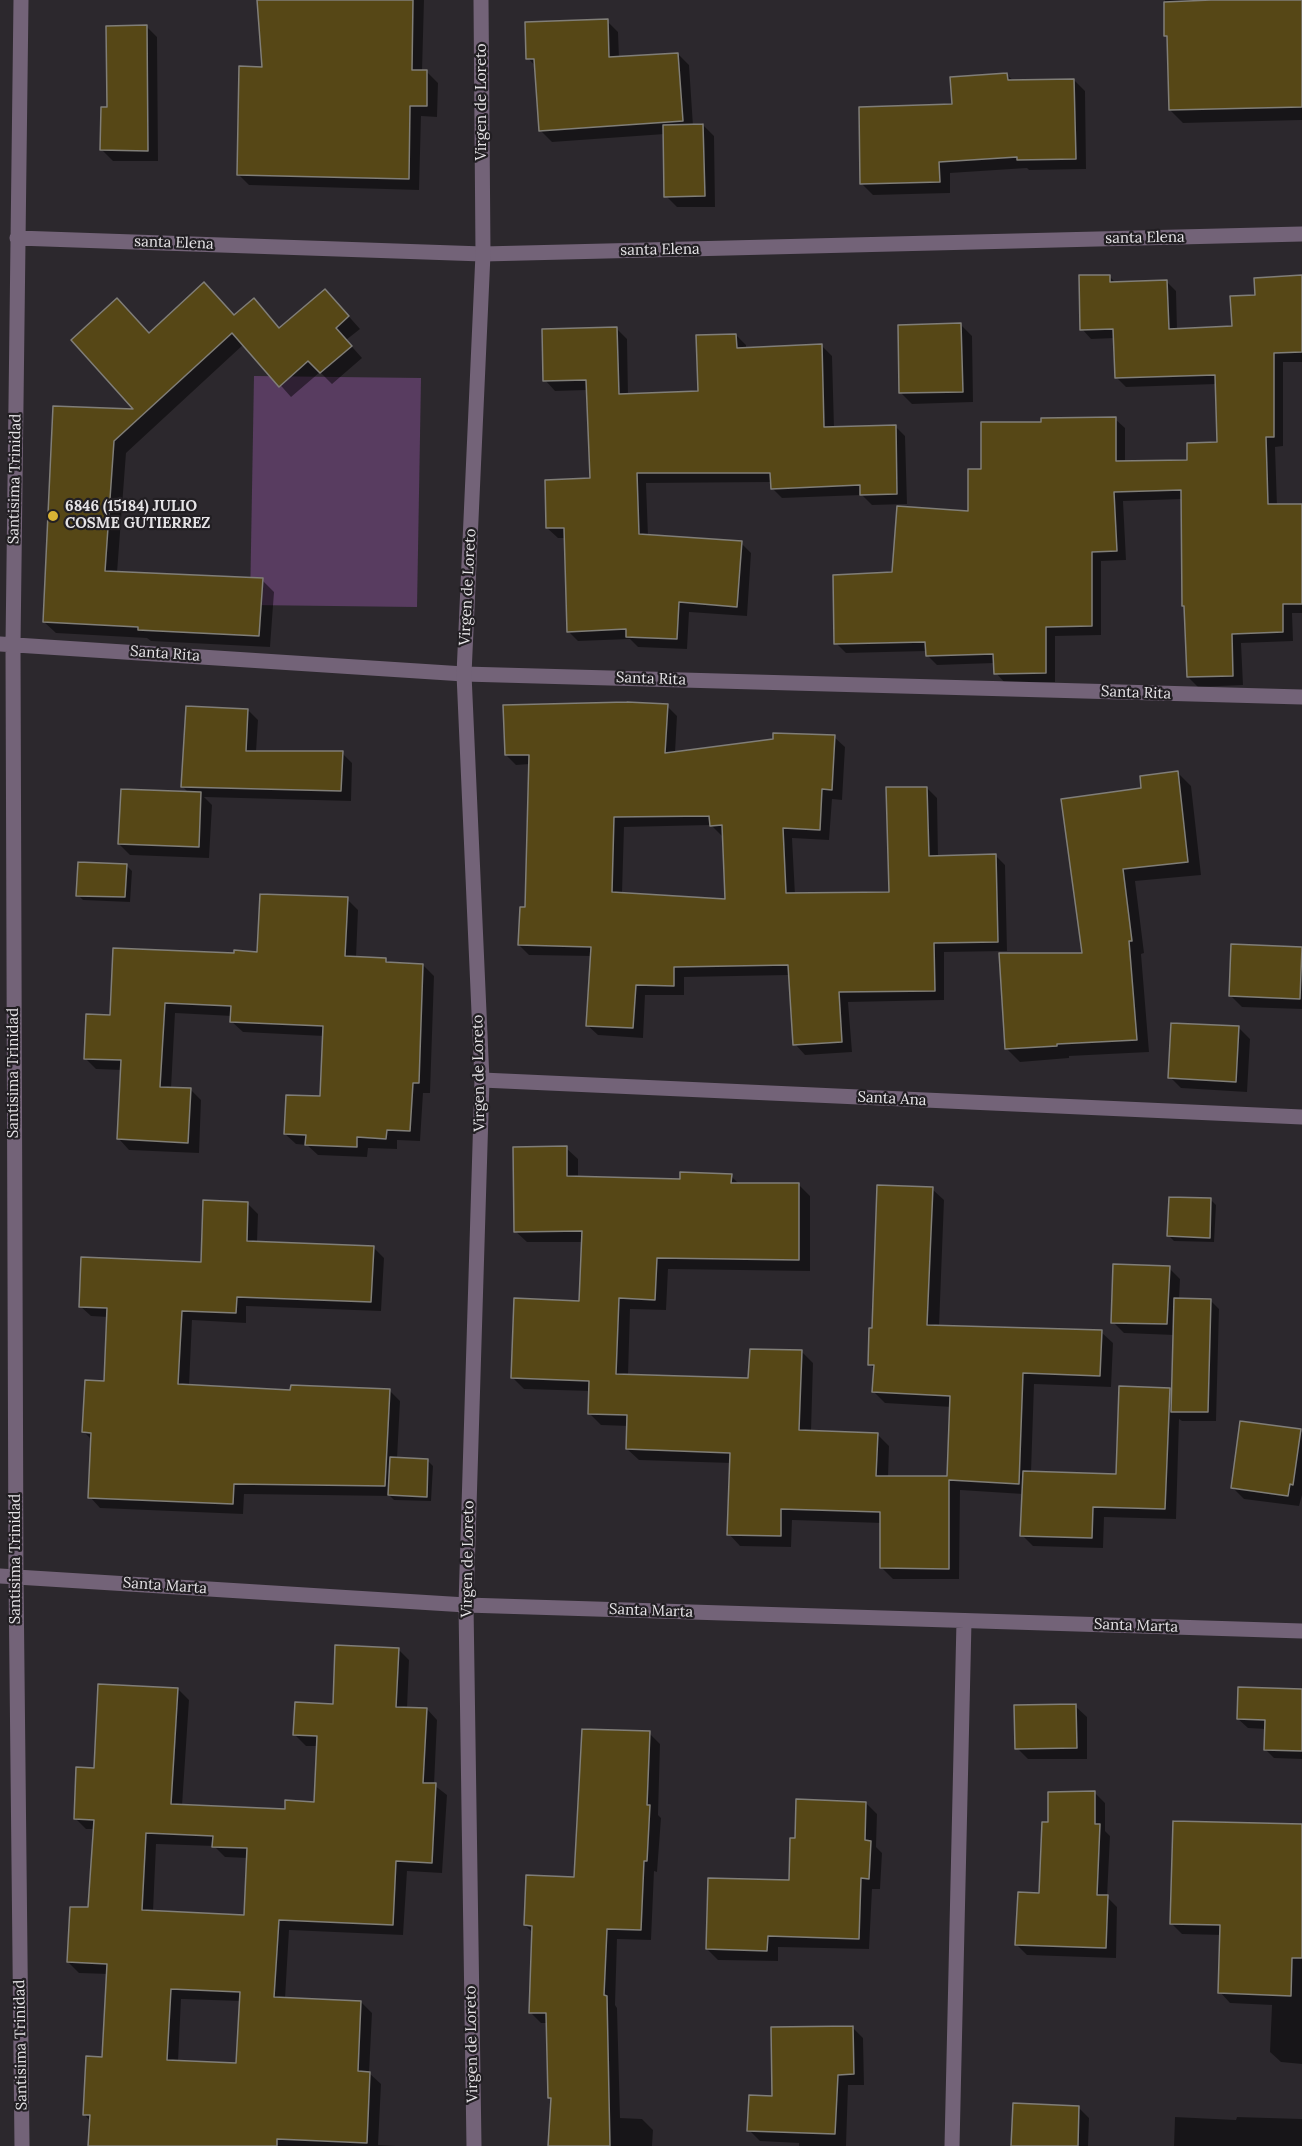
<!DOCTYPE html>
<html>
<head>
<meta charset="utf-8">
<style>
	body { margin:0 }
	canvas { display:block; background:#2c282d }
</style>
</head>
<body>
<canvas width="1302" height="2146"></canvas>
<script>
const context = document.querySelector('canvas').getContext('2d');
context.lineJoin = 'round';
function fill(path, color) { context.fillStyle = color; context.fill(path, 'evenodd'); }
const poly = rows => new Path2D(rows.map(r => 'M' + r).join(''));
function trace(path, color, width, dash) { context.strokeStyle = color; context.lineWidth = width; context.lineCap = dash ? 'butt' : 'round'; context.setLineDash(dash || []); context.stroke(path); }
function drawText(font, color, halo, rows, align = 'center') {
  context.font = font + ' Lora,serif'; context.lineWidth = 4.5; context.setLineDash([]); context.textBaseline = 'middle'; context.strokeStyle = halo; context.fillStyle = color; for (const [text, x, y, turn = 0] of rows) {
    context.save(); context.translate(x, y); context.rotate((+turn || 0) * Math.PI / 180); context.textAlign = isNaN(turn) ? turn : align; if (halo) context.strokeText(text, 0, 0); context.fillText(text, 0, 0); context.restore();
  }
}
const green = poly([
	[254,376,421,378,417,607,250,605]
]);
const shadow = poly([
	[259,0,424,0,422,72,427,72,438,83,437,117,421,116,419,190,249,185,238,174,264,68],
	[1165,0,1302,0,1302,120,1183,123,1170,110],
	[607,21,618,32,619,58,678,54,689,65,693,126,703,125,714,136,715,207,677,207,666,196,665,134,552,142,541,131,536,67,528,58],
	[146,26,157,37,158,161,113,161,102,150,108,109],
	[1007,75,1014,81,1074,80,1085,91,1086,169,1029,170,1027,168,950,173,950,193,873,195,862,184,954,105],
	[1109,276,1116,283,1166,281,1176,291,1177,330,1233,328,1256,297,1302,278,1302,362,1283,362,1283,446,1275,447,1277,506,1302,506,1302,613,1292,613,1293,641,1241,643,1243,685,1198,687,1188,677,1183,499,1123,501,1126,560,1101,561,1101,635,1055,636,1055,682,1005,683,996,673,995,663,937,665,927,655,927,651,846,653,836,643,893,574,969,512,983,470,1043,424,1115,419,1125,428,1125,463,1189,461,1219,443,1217,384,1126,387,1116,377,1115,338,1091,339,1082,329],
	[254,300,280,329,336,302,360,329,346,340,362,358,332,384,320,372,291,397,244,344,126,453,117,573,262,580,274,592,270,647,151,641,147,638,56,633,44,622,55,408,136,411,149,334,235,316],
	[961,325,972,336,973,402,912,404,901,393],
	[616,328,627,339,628,395,699,392,736,335,746,345,746,349,822,346,832,356,834,428,895,426,905,436,907,504,872,505,862,495,782,498,772,488,772,482,646,483,648,536,741,543,751,553,747,616,689,612,687,649,638,647,630,639,578,641,568,631,565,538,558,538,547,528,591,480,588,390,555,391,545,380],
	[667,706,677,716,675,753,834,737,845,747,842,800,832,799,829,840,792,838,795,895,890,893,927,788,937,798,938,857,995,855,1005,865,1007,951,944,952,944,1000,848,1002,852,1052,805,1055,795,1044,790,975,684,977,684,995,645,995,643,1038,598,1035,587,1025,592,956,529,955,519,945,527,909,530,764,516,765,506,755],
	[711,825,722,836,724,835,727,901,622,894,624,827],
	[248,710,258,720,256,752,342,753,352,763,351,801,204,797,212,805,209,858,130,855,119,844,189,793,182,786],
	[1178,773,1191,786,1201,875,1135,881,1144,953,1141,954,1149,1052,1069,1056,1069,1058,1020,1062,1007,1049,1083,955,1143,790],
	[127,866,132,871,130,902,83,900,78,895],
	[347,899,358,910,356,958,386,960,389,963,423,965,434,976,430,1093,423,1093,420,1141,397,1140,397,1149,368,1148,367,1157,318,1155,307,1145,296,1144,285,1134,321,1098,324,1036,243,1032,232,1022,232,1016,175,1013,171,1089,191,1090,201,1100,199,1153,129,1150,119,1139,122,1070,96,1069,85,1058,112,1016,235,955,259,953],
	[1233,946,1302,949,1302,1009,1242,1007,1231,996],
	[1239,1028,1250,1039,1247,1092,1181,1088,1170,1077],
	[566,1148,578,1159,578,1178,682,1181,731,1176,740,1185,798,1184,810,1196,810,1271,668,1269,666,1310,630,1309,628,1376,750,1380,802,1352,813,1363,811,1432,877,1434,889,1446,888,1478,949,1478,952,1407,885,1403,874,1392,875,1369,869,1364,874,1330,932,1189,944,1200,939,1327,1101,1332,1113,1343,1111,1387,1034,1384,1031,1473,1118,1475,1169,1389,1173,1393,1174,1335,1124,1333,1113,1322,1169,1268,1180,1279,1179,1300,1210,1300,1219,1309,1216,1421,1182,1421,1179,1419,1176,1519,1104,1517,1103,1548,1033,1546,1022,1535,1023,1494,960,1490,959,1579,893,1579,882,1568,882,1523,792,1520,791,1547,740,1546,729,1534,731,1463,639,1460,627,1449,628,1426,601,1425,590,1414,590,1391,524,1389,513,1378,581,1302,583,1242,527,1242,515,1231],
	[1211,1200,1216,1205,1214,1242,1174,1241,1169,1236],
	[248,1204,258,1214,257,1243,374,1248,384,1258,381,1311,246,1306,246,1323,192,1320,189,1386,292,1391,390,1391,400,1401,397,1459,428,1461,433,1466,431,1501,394,1500,390,1496,244,1494,243,1514,100,1508,90,1497,92,1440,84,1432,105,1383,108,1317,91,1316,80,1306,202,1263],
	[1300,1431,1302,1432,1302,1495,1299,1506,1244,1499,1233,1488],
	[398,1649,409,1660,407,1709,427,1709,437,1720,434,1785,447,1795,442,1873,407,1871,403,1935,289,1930,285,1999,361,2002,372,2013,369,2073,381,2084,378,2145,396,2146,90,2146,91,2122,84,2114,104,2058,108,1974,79,1973,68,1962,89,1909,94,1829,86,1829,75,1818,95,1769,178,1689,189,1700,182,1806,286,1810,315,1804,318,1746,306,1746,295,1735,334,1705],
	[156,1844,214,1846,225,1857,248,1858,245,1916,153,1912],
	[181,1999,241,2001,238,2064,178,2062],
	[1302,1690,1302,1759,1274,1758,1265,1749,1266,1729,1248,1728,1238,1719],
	[1075,1706,1087,1717,1087,1759,1028,1759,1017,1748],
	[649,1733,660,1744,658,1815,661,1818,657,1872,654,1871,651,1940,617,1939,615,2005,617,2008,620,2118,642,2119,653,2130,652,2146,551,2146,552,2100,549,2098,548,2023,541,2023,530,2012,533,1933,525,1925,576,1879],
	[1094,1792,1105,1803,1105,1831,1110,1836,1107,1897,1117,1907,1116,1958,1027,1955,1017,1945,1040,1894,1050,1824],
	[866,1803,877,1814,876,1847,882,1853,880,1889,872,1889,869,1949,778,1947,778,1961,718,1960,707,1949,790,1882,796,1839],
	[1302,1826,1302,2064,1281,2062,1270,2052,1272,2005,1230,2003,1220,1992,1222,1935,1182,1934,1171,1923],
	[852,2027,863,2038,864,2085,848,2085,846,2146,799,2146,799,2143,760,2141,749,2130,773,2097],
	[1078,2107,1089,2118,1088,2146,1012,2146],
	[1175,2117,1236,2120,1237,2117,1302,2119,1302,2146,1174,2146]
]);
const building = poly([
	[257,0,413,0,412,70,427,70,427,106,410,106,409,179,237,175,239,66,262,67,257,0],
	[1211,0,1302,0,1302,107,1169,110,1167,36,1164,36,1164,2,1211,0],
	[608,19,609,57,678,53,683,121,539,131,534,59,526,59,525,22,608,19],
	[147,25,148,151,100,150,101,107,107,107,106,26,147,25],
	[1007,73,1008,80,1074,79,1076,159,1017,160,1017,157,939,162,940,182,860,184,859,107,952,104,950,77,1007,73],
	[703,124,705,196,664,197,663,125,703,124],
	[1079,275,1110,275,1110,282,1167,280,1169,329,1232,326,1230,296,1255,295,1254,278,1302,275,1302,352,1274,353,1274,437,1266,437,1268,504,1302,504,1302,604,1283,604,1283,632,1232,634,1233,676,1187,677,1184,606,1182,606,1181,490,1114,492,1117,551,1092,552,1092,626,1046,627,1046,673,994,674,993,654,926,656,925,642,834,644,833,575,892,572,897,506,968,511,968,469,981,469,981,422,1041,422,1041,418,1116,417,1116,461,1187,460,1187,443,1217,442,1215,375,1115,378,1113,329,1080,330,1079,275],
	[204,282,234,315,254,298,279,328,325,289,349,316,336,328,352,346,320,373,308,361,279,387,232,333,114,441,105,571,263,578,259,636,138,630,138,627,43,622,53,406,133,409,71,340,117,298,149,333,204,282],
	[961,323,963,392,899,393,898,325,961,323],
	[617,327,619,394,698,391,696,335,736,334,737,348,822,344,824,427,896,425,897,494,860,495,860,485,771,489,770,473,637,473,639,534,742,541,737,607,679,602,677,639,626,637,626,629,567,632,564,528,546,528,545,480,590,478,586,380,543,381,542,329,617,327],
	[627,702,668,704,665,753,773,739,773,733,835,735,832,790,822,789,820,830,783,828,786,893,889,892,886,787,927,787,929,856,996,854,998,942,934,943,935,991,839,992,842,1042,793,1045,788,965,674,967,674,986,636,985,633,1028,586,1026,591,947,518,945,520,907,525,907,529,755,505,755,503,705,627,702],
	[709,816,710,826,722,825,725,899,612,892,614,817,709,816],
	[186,706,248,709,246,751,343,751,341,791,181,787,186,706],
	[1178,771,1188,862,1123,869,1132,941,1129,941,1137,1040,1057,1044,1057,1046,1005,1049,999,953,1082,953,1061,799,1141,788,1140,776,1178,771],
	[121,789,201,792,199,847,118,844,121,789],
	[78,862,127,864,125,897,76,896,78,862],
	[260,894,348,897,345,956,386,958,386,962,423,964,419,1083,413,1083,410,1131,387,1130,386,1139,357,1137,357,1147,305,1145,306,1135,284,1134,286,1095,320,1096,323,1026,230,1022,231,1006,165,1003,160,1087,191,1088,188,1143,117,1139,121,1060,84,1059,86,1014,110,1015,113,948,234,953,234,950,257,952,260,894],
	[1231,944,1302,947,1300,999,1229,996,1231,944],
	[1171,1023,1239,1026,1236,1082,1168,1078,1171,1023],
	[567,1146,567,1176,680,1179,680,1172,732,1174,731,1183,799,1183,799,1260,657,1258,655,1300,619,1298,616,1374,748,1378,750,1349,802,1350,799,1430,878,1433,876,1476,947,1476,950,1396,872,1392,874,1365,868,1365,869,1328,872,1328,877,1185,933,1187,927,1325,1102,1330,1100,1376,1023,1373,1019,1484,949,1480,949,1569,880,1568,880,1512,781,1509,781,1536,727,1535,730,1453,626,1449,627,1415,588,1414,589,1381,511,1378,514,1298,579,1301,582,1231,514,1232,513,1147,567,1146],
	[1169,1197,1211,1198,1210,1238,1167,1236,1169,1197],
	[203,1200,248,1202,247,1241,374,1246,371,1302,237,1297,236,1313,182,1311,178,1384,290,1390,291,1385,390,1389,385,1486,234,1484,233,1504,88,1498,91,1433,82,1432,85,1380,104,1381,107,1308,79,1307,81,1257,201,1262,203,1200],
	[1113,1264,1170,1266,1167,1324,1111,1323,1113,1264],
	[1174,1298,1211,1299,1208,1412,1171,1412,1174,1298],
	[1119,1386,1170,1388,1165,1509,1093,1507,1092,1538,1020,1536,1023,1471,1116,1474,1119,1386],
	[1240,1421,1301,1429,1293,1485,1290,1484,1288,1496,1231,1488,1240,1421],
	[390,1457,428,1459,427,1497,388,1495,390,1457],
	[335,1645,399,1648,396,1707,427,1708,423,1783,436,1783,432,1863,396,1861,393,1925,279,1920,274,1997,361,2001,358,2071,370,2072,367,2143,277,2139,277,2146,88,2146,90,2115,83,2115,86,2056,102,2057,107,1964,67,1962,70,1907,88,1907,94,1820,74,1819,76,1767,94,1768,98,1684,178,1688,171,1804,285,1809,285,1800,314,1802,317,1736,293,1735,295,1702,333,1704,335,1645],
	[146,1833,213,1836,212,1847,247,1848,244,1915,142,1910,146,1833],
	[171,1989,240,1992,236,2063,167,2060,171,1989],
	[1238,1687,1302,1689,1302,1751,1264,1750,1265,1720,1237,1719,1238,1687],
	[1076,1704,1077,1748,1015,1749,1014,1705,1076,1704],
	[582,1729,650,1731,647,1805,650,1805,647,1861,644,1861,641,1930,607,1929,604,1995,607,1996,610,2146,548,2146,551,2098,548,2098,546,2013,529,2013,532,1926,524,1925,526,1875,574,1877,582,1729],
	[1095,1791,1095,1824,1100,1824,1097,1895,1108,1895,1106,1948,1015,1945,1018,1892,1039,1893,1042,1822,1048,1822,1048,1792,1095,1791],
	[796,1799,866,1802,865,1840,871,1841,869,1879,861,1878,859,1939,768,1936,767,1951,706,1949,708,1878,789,1880,790,1838,795,1838,796,1799],
	[1173,1821,1302,1824,1302,1958,1292,1958,1291,1996,1218,1993,1220,1925,1170,1924,1173,1821],
	[853,2026,854,2074,838,2075,835,2134,747,2131,749,2095,772,2096,771,2027,853,2026],
	[1013,2103,1079,2106,1078,2146,1011,2146,1013,2103]
]);
const minor = poly([
	[21,0,13,645,16,1577,22,2146],
	[17,238,483,254,1302,234],
	[0,644,464,674,1302,697],
	[482,1080,1302,1117],
	[0,1576,466,1605,1302,1631],
	[952,2146,964,1621]
]);
const tertiary = poly([
	[474,2146,466,1605,482,1080,464,674,483,254,481,0]
]);
const markers = [
	[53,516,6,"#d9b334"]
];
const streetNames = [
	["Virgen de Loreto",482,102,-90],
	["santa Elena",1145,238,-1],
	["santa Elena",174,243,2],
	["santa Elena",660,250,-1],
	["Santisima Trinidad",15,479,-89],
	["Virgen de Loreto",468,587,-87],
	["Santa Rita",165,654,4],
	["Santa Rita",651,679,2],
	["Santa Rita",1136,693,2],
	["Santisima Trinidad",14,1073,-90],
	["Virgen de Loreto",479,1073,-91],
	["Santa Ana",892,1099,3],
	["Santisima Trinidad",16,1559,-90],
	["Virgen de Loreto",468,1559,-89],
	["Santa Marta",165,1586,4],
	["Santa Marta",651,1611,2],
	["Santa Marta",1136,1626,2],
	["Virgen de Loreto",472,2044,-91],
	["Santisima Trinidad",21,2045,-91]
];
const poiNames = [
	["6846 (15184) JULIO",65,507],
	["COSME GUTIERREZ",65,524]
];
fill(green, '#583c60');
fill(shadow, '#0007');
fill(building, '#564716');
trace(building, '#807e78', 1.5);
trace(minor, '#736378', 15);
trace(tertiary, '#736378', 15);
for (const [x, y, r, color] of markers) { const dot = new Path2D(); dot.arc(x, y, r, 0, 2 * Math.PI); context.fillStyle = color; context.fill(dot); trace(dot, '#221f23', 2); }
drawText('15px', '#e6e4e7', '#221f23', streetNames);
drawText('bold 15px', '#e6e4e7', '#221f23', poiNames, 'left');
</script>
</body>
</html>
